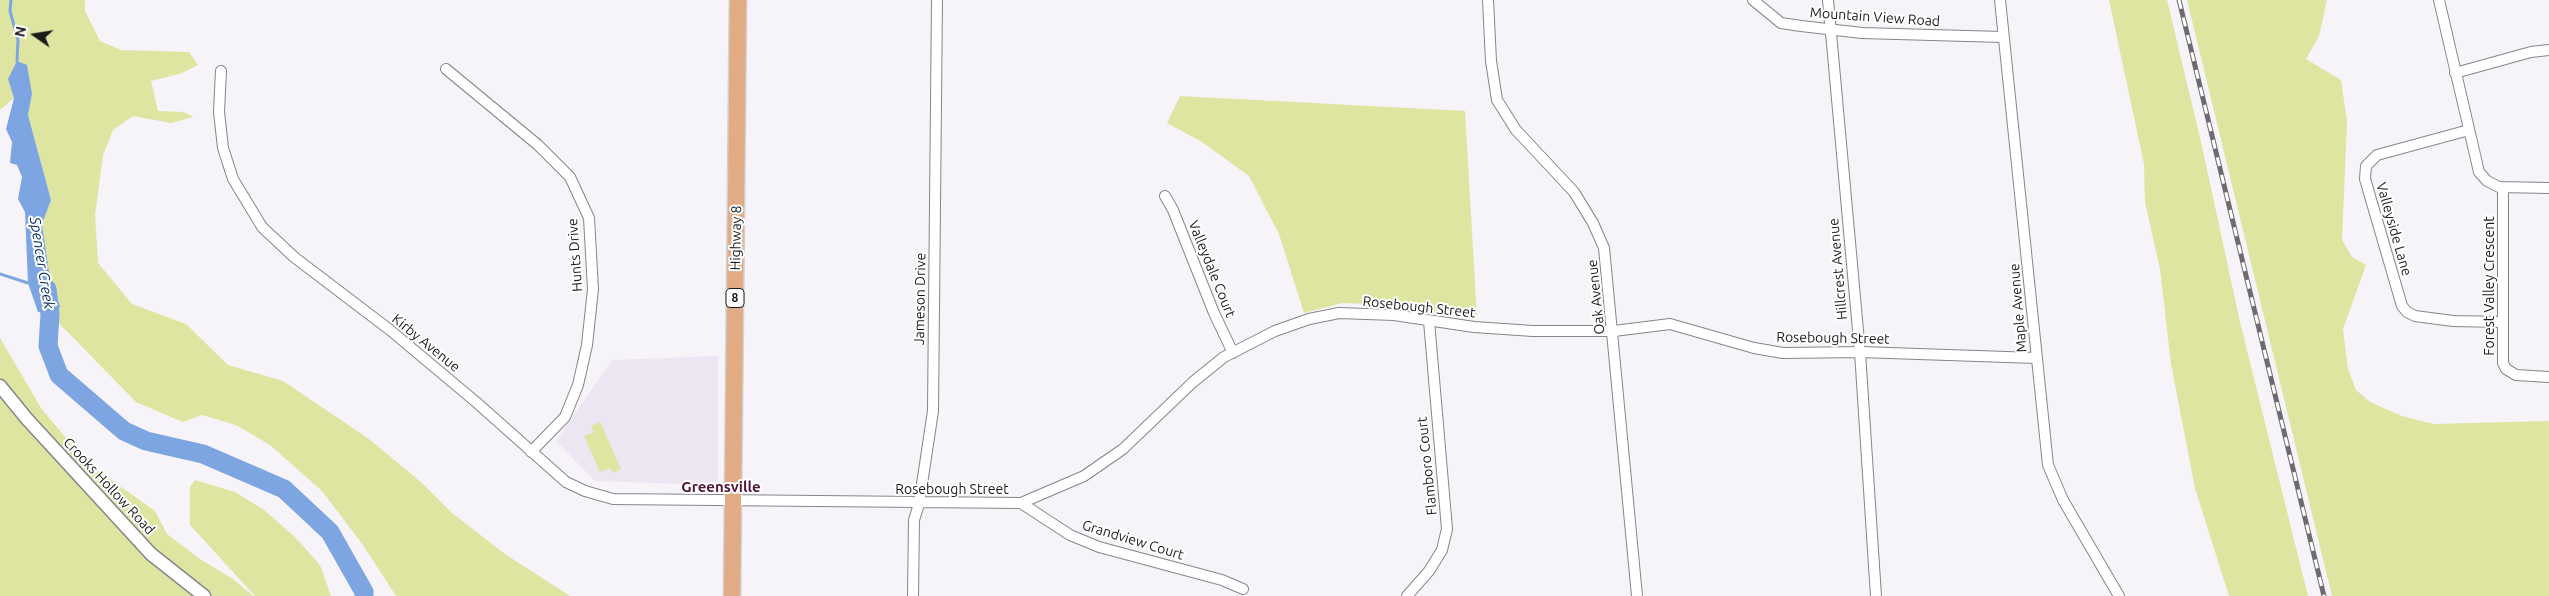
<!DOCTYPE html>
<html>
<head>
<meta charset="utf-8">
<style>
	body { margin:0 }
	#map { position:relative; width:2549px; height:596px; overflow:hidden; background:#f6f3f9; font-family:Ubuntu,sans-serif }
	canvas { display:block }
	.north { position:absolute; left:10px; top:10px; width:50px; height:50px; -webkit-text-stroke:4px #fff; paint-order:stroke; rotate:283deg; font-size:14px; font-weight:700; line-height:20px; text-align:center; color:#1a191b }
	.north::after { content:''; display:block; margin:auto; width:18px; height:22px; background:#1a191b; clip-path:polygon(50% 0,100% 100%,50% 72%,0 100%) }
</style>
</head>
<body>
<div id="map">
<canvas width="2549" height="596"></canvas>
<div class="north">N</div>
</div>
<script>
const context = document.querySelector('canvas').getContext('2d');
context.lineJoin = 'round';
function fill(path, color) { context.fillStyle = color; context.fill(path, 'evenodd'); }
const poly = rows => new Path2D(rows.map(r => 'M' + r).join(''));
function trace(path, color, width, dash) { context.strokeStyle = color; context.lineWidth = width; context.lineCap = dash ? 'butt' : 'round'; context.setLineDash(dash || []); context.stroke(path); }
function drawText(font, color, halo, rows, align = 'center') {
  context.font = font + ' Ubuntu,sans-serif'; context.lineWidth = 4; context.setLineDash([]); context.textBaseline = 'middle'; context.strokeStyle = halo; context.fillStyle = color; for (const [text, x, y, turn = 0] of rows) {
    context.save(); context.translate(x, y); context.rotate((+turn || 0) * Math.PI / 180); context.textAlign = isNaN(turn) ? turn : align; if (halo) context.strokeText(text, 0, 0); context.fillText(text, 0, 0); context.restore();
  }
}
const built = poly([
	[718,356,718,485,595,481,556,441,612,360]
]);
const green = poly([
	[0,0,85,0,85,11,100,41,121,50,189,52,198,65,182,73,151,81,158,111,184,112,193,117,171,123,133,116,113,130,103,155,95,215,98,263,132,304,186,324,228,365,283,381,369,439,422,483,452,513,505,554,570,596,396,596,363,545,322,491,270,445,236,425,202,415,183,422,136,402,50,314,56,314,60,306,50,279,42,224,51,200,28,115,32,94,8,79,14,98,0,110],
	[2109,0,2167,0,2201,142,2240,322,2308,596,2229,596,2195,488,2171,364,2160,269,2145,202,2144,164],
	[2187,0,2327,0,2319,36,2306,59,2341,80,2347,121,2342,240,2352,257,2366,265,2343,329,2348,369,2356,390,2370,402,2402,416,2434,424,2549,421,2549,596,2332,596],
	[1180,96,1465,111,1477,318,1388,305,1342,303,1304,313,1279,234,1249,176,1202,142,1167,123],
	[0,338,41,408,86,462,155,511,167,534,200,559,233,579,253,596,0,596],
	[600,422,621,469,613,473,610,468,600,472,584,436,594,432,591,426],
	[195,480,235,492,264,510,295,537,320,565,331,596,255,596,190,525,190,487]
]);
const water = poly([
	[17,61,27,65,32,94,28,115,51,200,42,224,50,279,60,306,56,314,38,312,28,283,25,212,18,199,22,177,17,165,10,163,12,142,6,129,14,98,8,79]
]);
const stream = poly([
	[11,0,10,11,18,40,17,61],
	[0,274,28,283]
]);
const river = poly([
	[47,289,50,314,48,346,59,375,124,431,146,441,203,454,284,489,330,532,364,592,364,596]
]);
const minor = poly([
	[1488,0,1491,61,1497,100,1516,130,1574,192,1593,223,1604,248,1637,596],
	[1753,0,1781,23,1801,26,1862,33,2002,37],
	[1828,0,1860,352,1876,596],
	[2000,0,2048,465,2063,500,2119,596],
	[2439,0,2479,172,2487,181,2499,187,2549,188],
	[446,69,538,145,570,177,589,218,593,289,587,345,578,385,565,417,531,452],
	[221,71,219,112,223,148,233,179,262,227,294,257,390,330,476,402,566,482,585,491,613,499,1021,503,1084,476,1123,449,1193,382,1224,357,1275,331,1309,319,1339,313,1394,315,1474,327,1533,331,1614,331,1670,324,1754,348,1783,353,1860,352,2036,358],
	[2455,73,2531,52,2549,50],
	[2469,130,2377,155,2366,166,2365,179,2402,306,2407,312,2415,316,2453,321,2502,322],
	[2503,188,2503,363,2506,369,2516,375,2549,377],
	[1165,196,1173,210,1214,313,1233,353],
	[1021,503,1070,535,1099,547,1222,580,1243,589],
	[913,596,914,520,919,504,933,411,937,0],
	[1407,596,1429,571,1442,550,1447,529,1429,321]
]);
const tertiary = poly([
	[0,386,27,419,151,554,204,596]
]);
const primary = poly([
	[732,596,738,0]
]);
const rail = poly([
	[2179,0,2324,596]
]);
const shields = [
	[735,298,18]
];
const shieldNames = [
	["8",735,298]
];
const streetNames = [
	["Mountain View Road",1875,17,4],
	["Valleyside Lane",2394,229,74],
	["Highway 8",736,238,-89],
	["Hunts Drive",575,255,-94],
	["Valleydale Court",1212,269,68],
	["Hillcrest Avenue",1838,269,-95],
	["Forest Valley Crescent",2489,286,-90],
	["Oak Avenue",1596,297,-96],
	["Jameson Drive",920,299,-89],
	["Rosebough Street",1419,307,6],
	["Maple Avenue",2018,308,-95],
	["Rosebough Street",1833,338,1],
	["Kirby Avenue",426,343,39],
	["Flamboro Court",1427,466,-96],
	["Crooks Hollow Road",109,486,47],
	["Rosebough Street",952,489],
	["Grandview Court",1133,540,17]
];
const waterNames = [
	["Spencer Creek",42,263,81]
];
const neighbourhoodNames = [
	["Greensville",721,487]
];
fill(built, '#ece6f3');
fill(green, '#dde5a0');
fill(water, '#7ca5e2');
trace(stream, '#7ca5e2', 3);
trace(river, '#7ca5e2', 19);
trace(minor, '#87858a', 12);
trace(tertiary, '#87858a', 15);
trace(primary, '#d1d1d1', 19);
trace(minor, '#fff', 10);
trace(tertiary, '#fff', 12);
trace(primary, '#e0ab85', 16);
trace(rail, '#6d6b6f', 5);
trace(rail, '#fff', 3, [9]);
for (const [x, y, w] of shields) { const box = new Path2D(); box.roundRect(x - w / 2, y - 9.5, w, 19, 4); context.fillStyle = '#fff'; context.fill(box); trace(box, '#1a191b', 1); }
drawText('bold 12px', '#1a191b', null, shieldNames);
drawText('14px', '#1a191b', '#fff', streetNames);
drawText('italic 15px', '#0b3168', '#fff', waterNames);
drawText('bold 15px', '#501235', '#fff', neighbourhoodNames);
</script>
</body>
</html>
